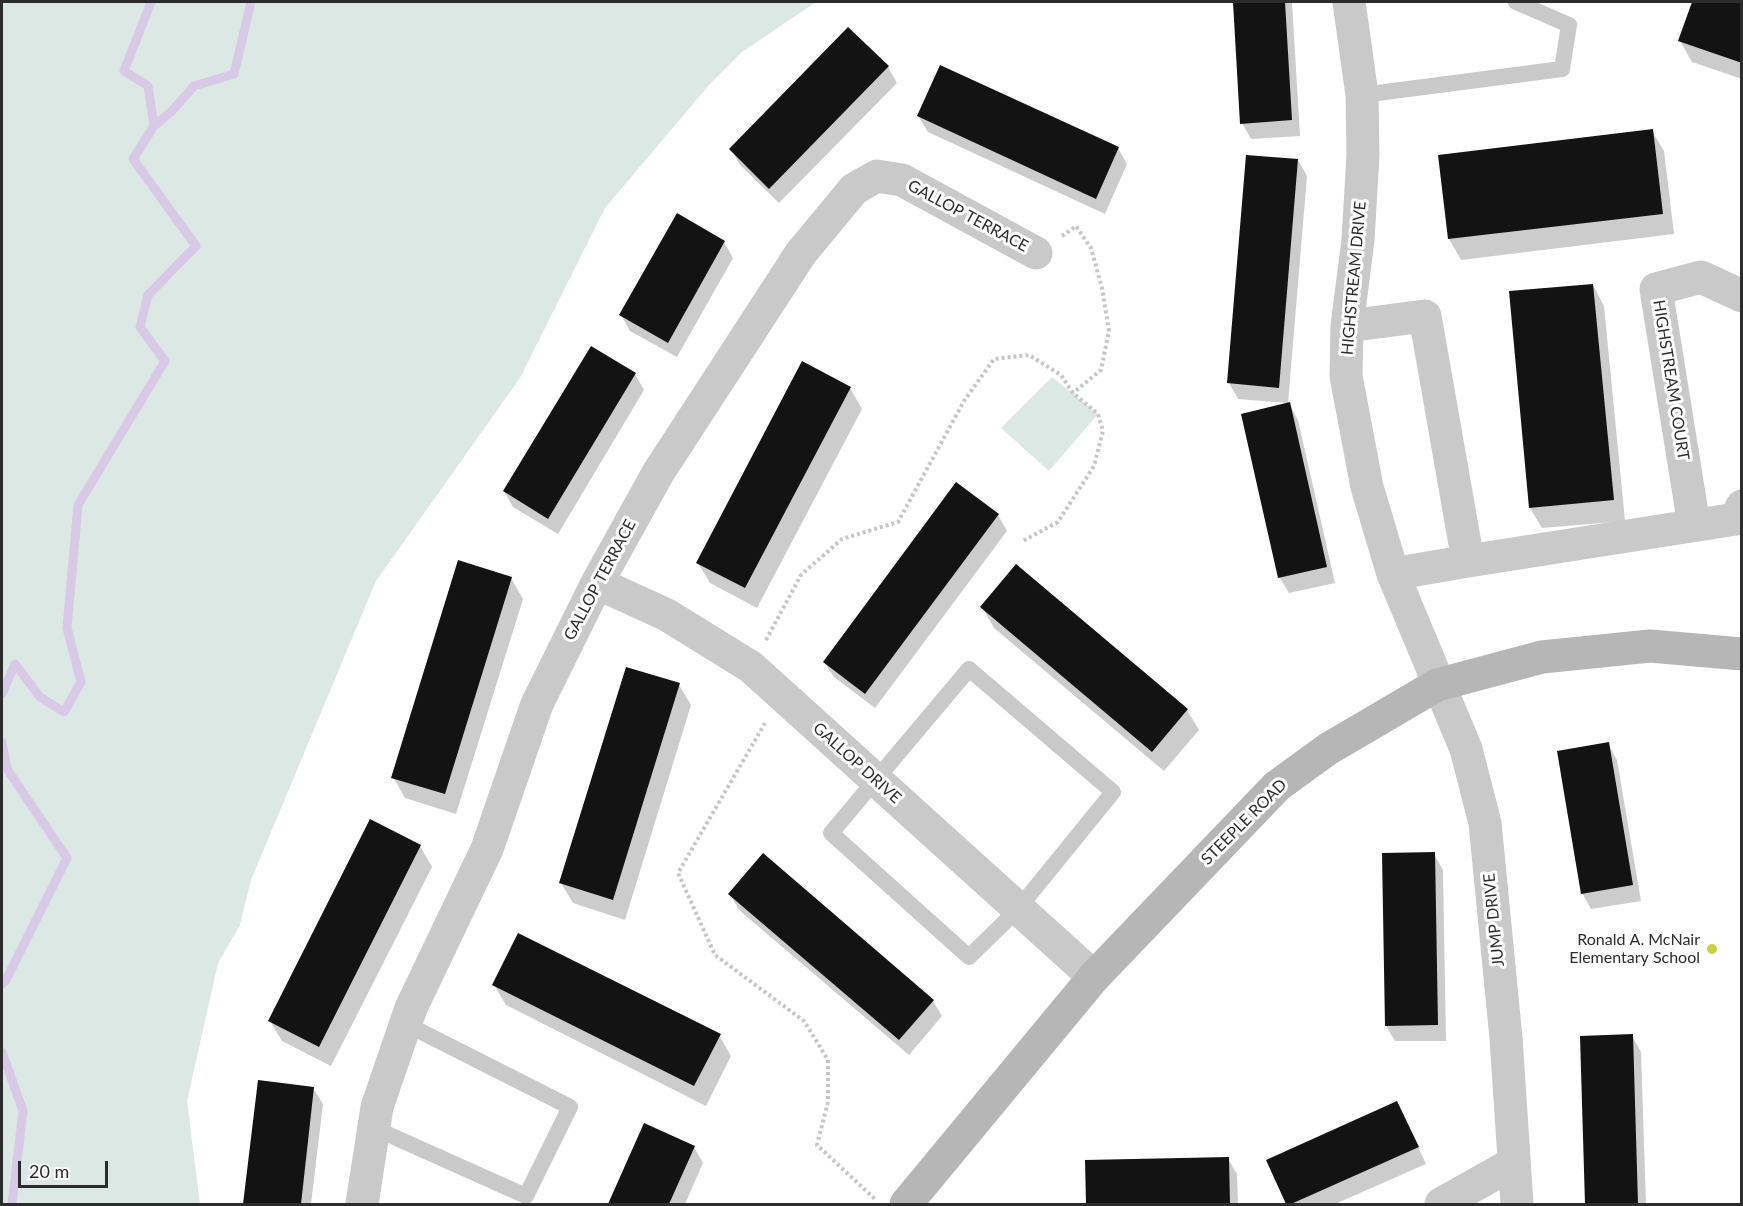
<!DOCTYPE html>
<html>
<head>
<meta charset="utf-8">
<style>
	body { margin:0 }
	#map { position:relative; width:1743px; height:1206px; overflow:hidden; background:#fff; font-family:Lato,sans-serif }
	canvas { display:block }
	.frame { position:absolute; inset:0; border:3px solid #2c2c2c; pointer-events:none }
	.scale { position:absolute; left:18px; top:1161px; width:90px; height:27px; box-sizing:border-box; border:3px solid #2c2c2c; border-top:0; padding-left:8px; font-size:18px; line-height:21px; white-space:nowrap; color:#2c2c2c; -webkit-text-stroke:4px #fff; paint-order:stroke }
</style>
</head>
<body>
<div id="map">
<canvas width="1743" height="1206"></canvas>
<div class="frame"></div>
<div class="scale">20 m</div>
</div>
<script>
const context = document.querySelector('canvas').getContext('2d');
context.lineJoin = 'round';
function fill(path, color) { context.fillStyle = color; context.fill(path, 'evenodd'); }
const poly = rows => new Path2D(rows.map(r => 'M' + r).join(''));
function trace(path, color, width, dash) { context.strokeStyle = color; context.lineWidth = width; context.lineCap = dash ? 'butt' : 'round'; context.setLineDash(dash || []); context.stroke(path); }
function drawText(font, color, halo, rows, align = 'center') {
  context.font = font + ' Lato,sans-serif'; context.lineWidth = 6; context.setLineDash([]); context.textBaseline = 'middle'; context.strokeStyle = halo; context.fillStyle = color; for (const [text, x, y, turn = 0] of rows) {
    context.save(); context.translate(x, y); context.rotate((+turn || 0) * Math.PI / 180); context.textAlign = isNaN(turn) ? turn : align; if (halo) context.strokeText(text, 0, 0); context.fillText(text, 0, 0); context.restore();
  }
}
const green = poly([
	[2,2,816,2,742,52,709,85,605,208,520,378,376,581,251,880,240,925,218,963,187,1101,200,1204,2,1204],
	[1052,377,1098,414,1049,471,1001,428]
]);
const shadow = poly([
	[1234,2,1292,2,1300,136,1251,139,1242,123],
	[1693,2,1742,2,1742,79,1692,62,1680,41],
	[888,67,897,83,779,203,740,165,731,149],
	[918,116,1118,148,1127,164,1105,214,928,132],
	[1652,131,1664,151,1674,234,1461,260,1449,239,1439,156],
	[1298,160,1307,176,1288,403,1238,399,1229,383],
	[678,215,724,242,733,258,677,357,630,331,621,315],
	[1593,285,1604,306,1625,521,1542,528,1530,508],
	[635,374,644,390,558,534,513,507,504,491],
	[850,388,862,409,757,608,710,583,698,563],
	[1289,404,1298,420,1335,583,1289,593,1280,578,1243,415],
	[998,515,1007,531,875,708,834,677,824,662],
	[511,578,523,599,456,814,405,798,393,777],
	[982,607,1187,710,1199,730,1164,771,994,628],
	[679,685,691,705,625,920,573,903,561,883],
	[1608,744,1617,760,1641,901,1591,909,1582,893],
	[420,846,432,867,331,1066,282,1041,270,1021],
	[1434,854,1443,870,1446,1041,1395,1041,1386,1026],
	[730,894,933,1001,942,1016,909,1055,739,910],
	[494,985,719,1035,731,1056,706,1106,506,1005],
	[1632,1036,1641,1052,1646,1204,1586,1204,1581,1038],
	[259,1082,313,1088,323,1104,311,1204,245,1204],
	[1397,1102,1426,1164,1335,1204,1287,1204,1268,1160],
	[644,1125,694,1147,703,1163,685,1204,609,1204],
	[1228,1159,1237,1174,1238,1204,1088,1204,1087,1161]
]);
const stream = poly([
	[154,126,171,112,194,86,234,74,251,2],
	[2,694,15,664,40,697,64,712,81,682,67,628,78,505,165,361,140,327,148,295,196,246,133,159,154,126,148,86,124,71,151,2],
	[2,742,7,769,67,858,6,980,2,984],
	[2,1052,23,1111,12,1204]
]);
const building = poly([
	[1233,2,1285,2,1292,120,1240,124],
	[1692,2,1742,2,1742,63,1678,41],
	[848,27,889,66,769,189,729,149],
	[940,65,1119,147,1096,199,917,116],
	[1653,129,1663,214,1448,239,1438,155],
	[1246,155,1298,159,1279,388,1227,383],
	[677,213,725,241,668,343,619,315],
	[1593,284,1614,500,1529,508,1509,291],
	[591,346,636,373,548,519,503,491],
	[802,361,851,387,745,588,696,563],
	[1290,402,1327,567,1278,578,1241,414],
	[956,482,999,514,865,694,823,662],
	[458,560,512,577,445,794,391,778],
	[1016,564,1188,709,1152,752,980,607],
	[626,667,680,683,613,900,559,883],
	[1609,742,1633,885,1581,894,1557,751],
	[370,819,421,845,319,1047,268,1021],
	[1435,852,1438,1025,1385,1026,1382,853],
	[763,853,934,1000,899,1040,728,894],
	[518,933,721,1034,694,1086,492,985],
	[1633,1034,1638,1204,1585,1204,1580,1036],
	[258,1080,314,1087,301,1204,243,1204],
	[1397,1101,1419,1147,1291,1204,1286,1204,1266,1160],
	[644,1123,695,1146,669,1204,608,1204],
	[1229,1157,1230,1204,1086,1204,1085,1160]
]);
const path = poly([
	[1062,236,1076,226,1091,248,1102,288,1109,331,1101,370,1073,393],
	[766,640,801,575,842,539,898,522,964,401,994,359,1029,355,1061,375,1073,393,1098,414,1103,431,1094,466,1058,522,1021,542],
	[765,723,678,873,715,955,804,1021,828,1060,828,1102,817,1145,876,1200]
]);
const lane = poly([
	[1362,95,1562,69,1569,25,1516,2],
	[969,669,1113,792,1018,909,969,957,831,833,969,669],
	[374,1128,526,1196,570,1107,406,1024]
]);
const street = poly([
	[1349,2,1362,95,1363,155,1358,240,1347,326,1346,376,1367,487,1393,574,1466,749,1485,823,1506,1038,1517,1204],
	[1347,326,1425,316,1468,561,1393,574],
	[1694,525,1656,289,1701,277,1742,296],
	[1468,561,1736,519,1742,506],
	[597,583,667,615,751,667,1094,977],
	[362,1204,377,1107,411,1008,487,849,537,704,597,583,658,473,801,253,854,189,877,176,902,180,1036,253],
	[1441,1204,1514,1163]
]);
const secondary = poly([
	[906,1204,1094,977,1277,786,1328,749,1437,685,1542,657,1650,646,1742,654]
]);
const markers = [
	[1712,949,6,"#c9cf43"]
];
const streetNames = [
	["GALLOP TERRACE",968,216,28],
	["HIGHSTREAM DRIVE",1354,278,-85],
	["HIGHSTREAM COURT",1671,380,81],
	["GALLOP TERRACE",600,580,-62],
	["GALLOP DRIVE",857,763,42],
	["STEEPLE ROAD",1244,822,-45],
	["JUMP DRIVE",1494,920,-96]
];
const poiNames = [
	["Ronald A. McNair",1700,940],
	["Elementary School",1700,958]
];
fill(green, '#dce8e3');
fill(shadow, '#0003');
trace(stream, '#d8cae6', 9);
fill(building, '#131313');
trace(path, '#c6c6c6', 4, [3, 3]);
trace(lane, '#c9c9c9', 16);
trace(street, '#c9c9c9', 33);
trace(secondary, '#b6b6b6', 33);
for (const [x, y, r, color] of markers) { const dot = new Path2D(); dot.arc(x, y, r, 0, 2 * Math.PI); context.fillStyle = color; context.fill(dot); trace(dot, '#fff', 2); }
drawText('16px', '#2c2c2c', '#fff', streetNames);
drawText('16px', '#2c2c2c', '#fff', poiNames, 'right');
</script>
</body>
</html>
